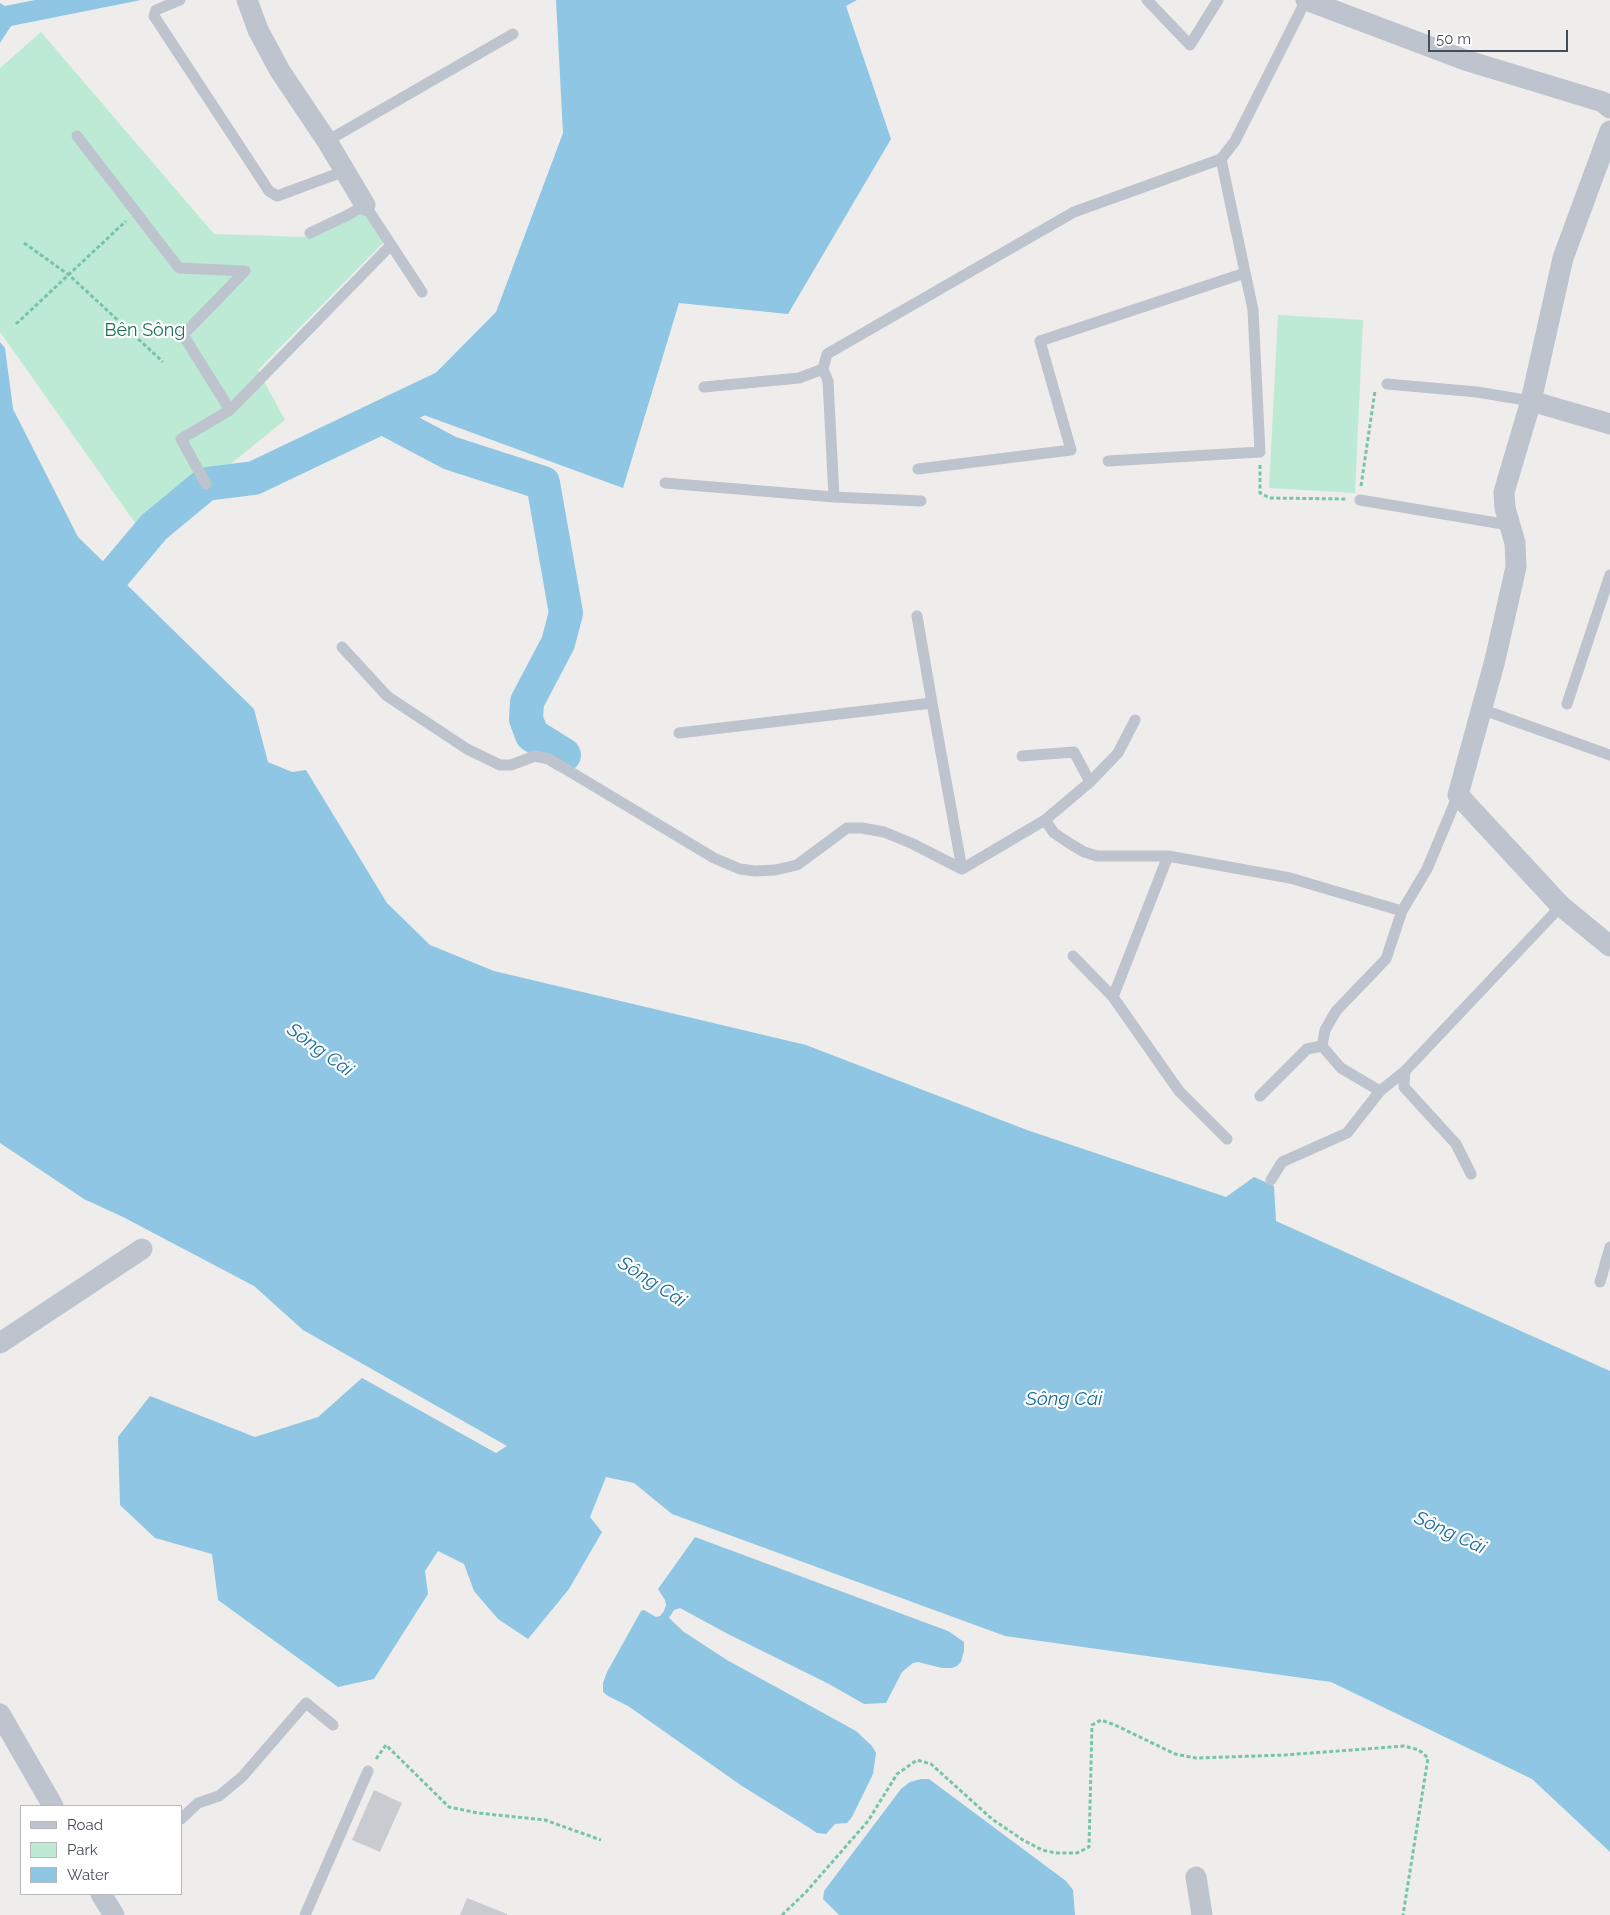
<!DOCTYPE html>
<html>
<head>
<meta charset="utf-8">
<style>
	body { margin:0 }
	#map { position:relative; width:1610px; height:1915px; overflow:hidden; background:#efedec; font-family:Raleway,sans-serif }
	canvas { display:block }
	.legend { position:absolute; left:20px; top:1805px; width:162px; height:90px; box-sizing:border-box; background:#fff; border:1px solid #b5b8bc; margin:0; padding:6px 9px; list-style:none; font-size:15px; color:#464d58 }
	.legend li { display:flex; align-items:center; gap:10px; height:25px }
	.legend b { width:25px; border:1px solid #b5b8bc }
	.scale { position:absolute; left:1428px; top:30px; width:140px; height:22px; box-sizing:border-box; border:2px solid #464d58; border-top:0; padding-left:6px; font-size:15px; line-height:18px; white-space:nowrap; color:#464d58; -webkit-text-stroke:4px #fff; paint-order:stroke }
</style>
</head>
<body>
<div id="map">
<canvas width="1610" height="1915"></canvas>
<ul class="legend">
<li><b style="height:6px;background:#bec4cd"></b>Road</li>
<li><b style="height:14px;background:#bdead5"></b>Park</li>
<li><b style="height:14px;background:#8ec6e3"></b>Water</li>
</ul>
<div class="scale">50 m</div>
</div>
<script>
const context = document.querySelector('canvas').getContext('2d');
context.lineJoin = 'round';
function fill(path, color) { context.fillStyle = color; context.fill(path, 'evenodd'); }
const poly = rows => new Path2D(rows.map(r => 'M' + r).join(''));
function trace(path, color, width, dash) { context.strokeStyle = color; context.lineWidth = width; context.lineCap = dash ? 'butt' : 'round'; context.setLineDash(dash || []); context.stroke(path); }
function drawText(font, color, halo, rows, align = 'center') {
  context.font = font + ' Raleway,sans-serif'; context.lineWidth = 4.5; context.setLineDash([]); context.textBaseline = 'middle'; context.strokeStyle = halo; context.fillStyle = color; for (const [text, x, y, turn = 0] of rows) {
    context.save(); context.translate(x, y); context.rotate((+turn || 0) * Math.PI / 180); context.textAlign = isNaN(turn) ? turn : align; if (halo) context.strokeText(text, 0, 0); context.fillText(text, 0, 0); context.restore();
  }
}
const green = poly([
	[41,32,214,234,307,237,364,211,384,242,258,370,285,420,206,484,138,527,0,332,0,68],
	[1278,315,1363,320,1355,493,1269,488]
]);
const water = poly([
	[35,0,141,0,11,26,0,43,0,3,5,6],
	[556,0,857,0,846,6,891,139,788,314,679,303,623,488,402,407,496,312,563,133],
	[0,342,5,348,13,409,78,537,254,709,268,762,292,772,306,770,387,903,430,945,494,971,806,1045,1027,1130,1226,1197,1254,1177,1274,1186,1276,1221,1610,1371,1610,1852,1532,1779,1331,1682,1005,1636,672,1514,634,1483,606,1477,590,1517,602,1532,569,1589,528,1639,498,1619,474,1591,464,1564,438,1551,425,1571,428,1594,374,1679,338,1687,218,1600,212,1554,155,1538,120,1505,118,1437,150,1396,255,1437,318,1417,362,1378,496,1453,507,1446,303,1330,254,1286,123,1217,84,1199,0,1143],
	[695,1537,948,1631,964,1642,964,1651,961,1662,957,1666,952,1668,942,1668,918,1662,913,1663,902,1672,886,1703,864,1704,829,1684,728,1634,680,1608,674,1610,669,1618,684,1632,727,1660,856,1731,872,1746,876,1753,873,1774,852,1817,847,1823,835,1824,826,1834,817,1833,808,1827,742,1786,628,1706,608,1696,603,1692,603,1683,607,1672,641,1611,644,1610,656,1617,660,1616,664,1611,666,1605,665,1600,658,1589],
	[921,1779,929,1779,1066,1881,1073,1890,1075,1915,839,1915,823,1899,824,1891,901,1789,910,1782]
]);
const river = poly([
	[382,417,450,453,543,483,566,613,558,643,527,702,526,719,532,735,564,755],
	[85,609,154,527,206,484,254,478,443,388]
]);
const building = poly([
	[374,1790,402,1803,380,1852,352,1840],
	[467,1898,507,1914,507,1915,460,1915]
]);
const path = poly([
	[24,243,69,275,163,362],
	[16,324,126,221],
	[1260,465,1260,493,1270,498,1347,499],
	[1361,486,1375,391],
	[376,1759,386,1745,449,1807,478,1813,545,1820,601,1840],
	[782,1915,806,1892,868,1821,897,1774,917,1760,931,1764,992,1819,1023,1840,1042,1850,1056,1853,1077,1853,1089,1847,1092,1725,1101,1720,1115,1725,1175,1754,1196,1758,1285,1755,1404,1746,1419,1750,1428,1758,1403,1915]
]);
const lane = poly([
	[180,0,156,10,154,16,269,191,277,196,345,171],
	[1147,0,1190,45,1218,0],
	[77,136,179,268,245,271,183,335,230,410,181,439,206,484],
	[327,141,513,34],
	[310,233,348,215,365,205,422,292],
	[1387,384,1477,392,1531,401],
	[704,387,799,378,823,369,827,354,1074,212,1221,159,1235,141,1306,0],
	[230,410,391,245],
	[1108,461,1260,452,1253,310,1221,159],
	[918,469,1071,450,1040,341,1245,273],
	[665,483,834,497,828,381,823,369],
	[834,497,921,501],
	[1360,500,1509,525],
	[917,616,932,703],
	[342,647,387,696,467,749,500,765,511,765,535,756,549,759,714,858,740,869,755,871,775,870,797,865,847,828,862,828,884,832,911,843,962,869],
	[1567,704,1610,575],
	[1481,709,1610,755],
	[1135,720,1118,753,1090,782,1045,820,1054,833,1069,843,1084,852,1097,856,1168,856,1290,878,1402,911],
	[679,733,932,703,962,869],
	[1022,756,1074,752,1090,782],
	[962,869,1045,820],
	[1073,956,1113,997,1179,1091,1227,1139],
	[1113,997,1168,856],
	[1322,1046,1325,1030,1336,1011,1386,959,1402,911,1427,869,1458,795],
	[1405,1071,1404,1087,1456,1144,1471,1174],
	[1260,1096,1307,1049,1322,1046,1341,1068,1380,1091],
	[1271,1180,1282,1162,1347,1133,1380,1091,1405,1071,1561,906],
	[1600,1282,1610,1247],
	[181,1819,198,1803,219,1796,242,1777,306,1703,333,1725],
	[305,1915,368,1771]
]);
const street = poly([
	[247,0,258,30,280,71,327,141,365,205],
	[1306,0,1465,60,1603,102,1610,108],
	[1610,131,1563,258,1531,401,1504,492,1505,508,1515,543,1516,567,1495,660,1458,795,1561,906,1610,946],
	[1531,401,1610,424],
	[0,1343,142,1249],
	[0,1714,53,1806],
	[1196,1877,1202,1915],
	[101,1894,114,1915]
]);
const parkNames = [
	["Bên Sông",145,331]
];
const waterNames = [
	["Sông Cái",320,1050,36],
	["Sông Cái",652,1282,33],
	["Sông Cái",1064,1399],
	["Sông Cái",1450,1533,25]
];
fill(green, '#bdead5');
fill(water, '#8ec6e3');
trace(river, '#8ec6e3', 34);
fill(building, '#cacbd1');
trace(path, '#78c4aa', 3, [4, 2.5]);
trace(lane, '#bec4cd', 11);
trace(street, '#bec4cd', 21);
drawText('18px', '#1e7254', '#fff', parkNames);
drawText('italic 19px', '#186c99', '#fff', waterNames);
</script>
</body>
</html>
